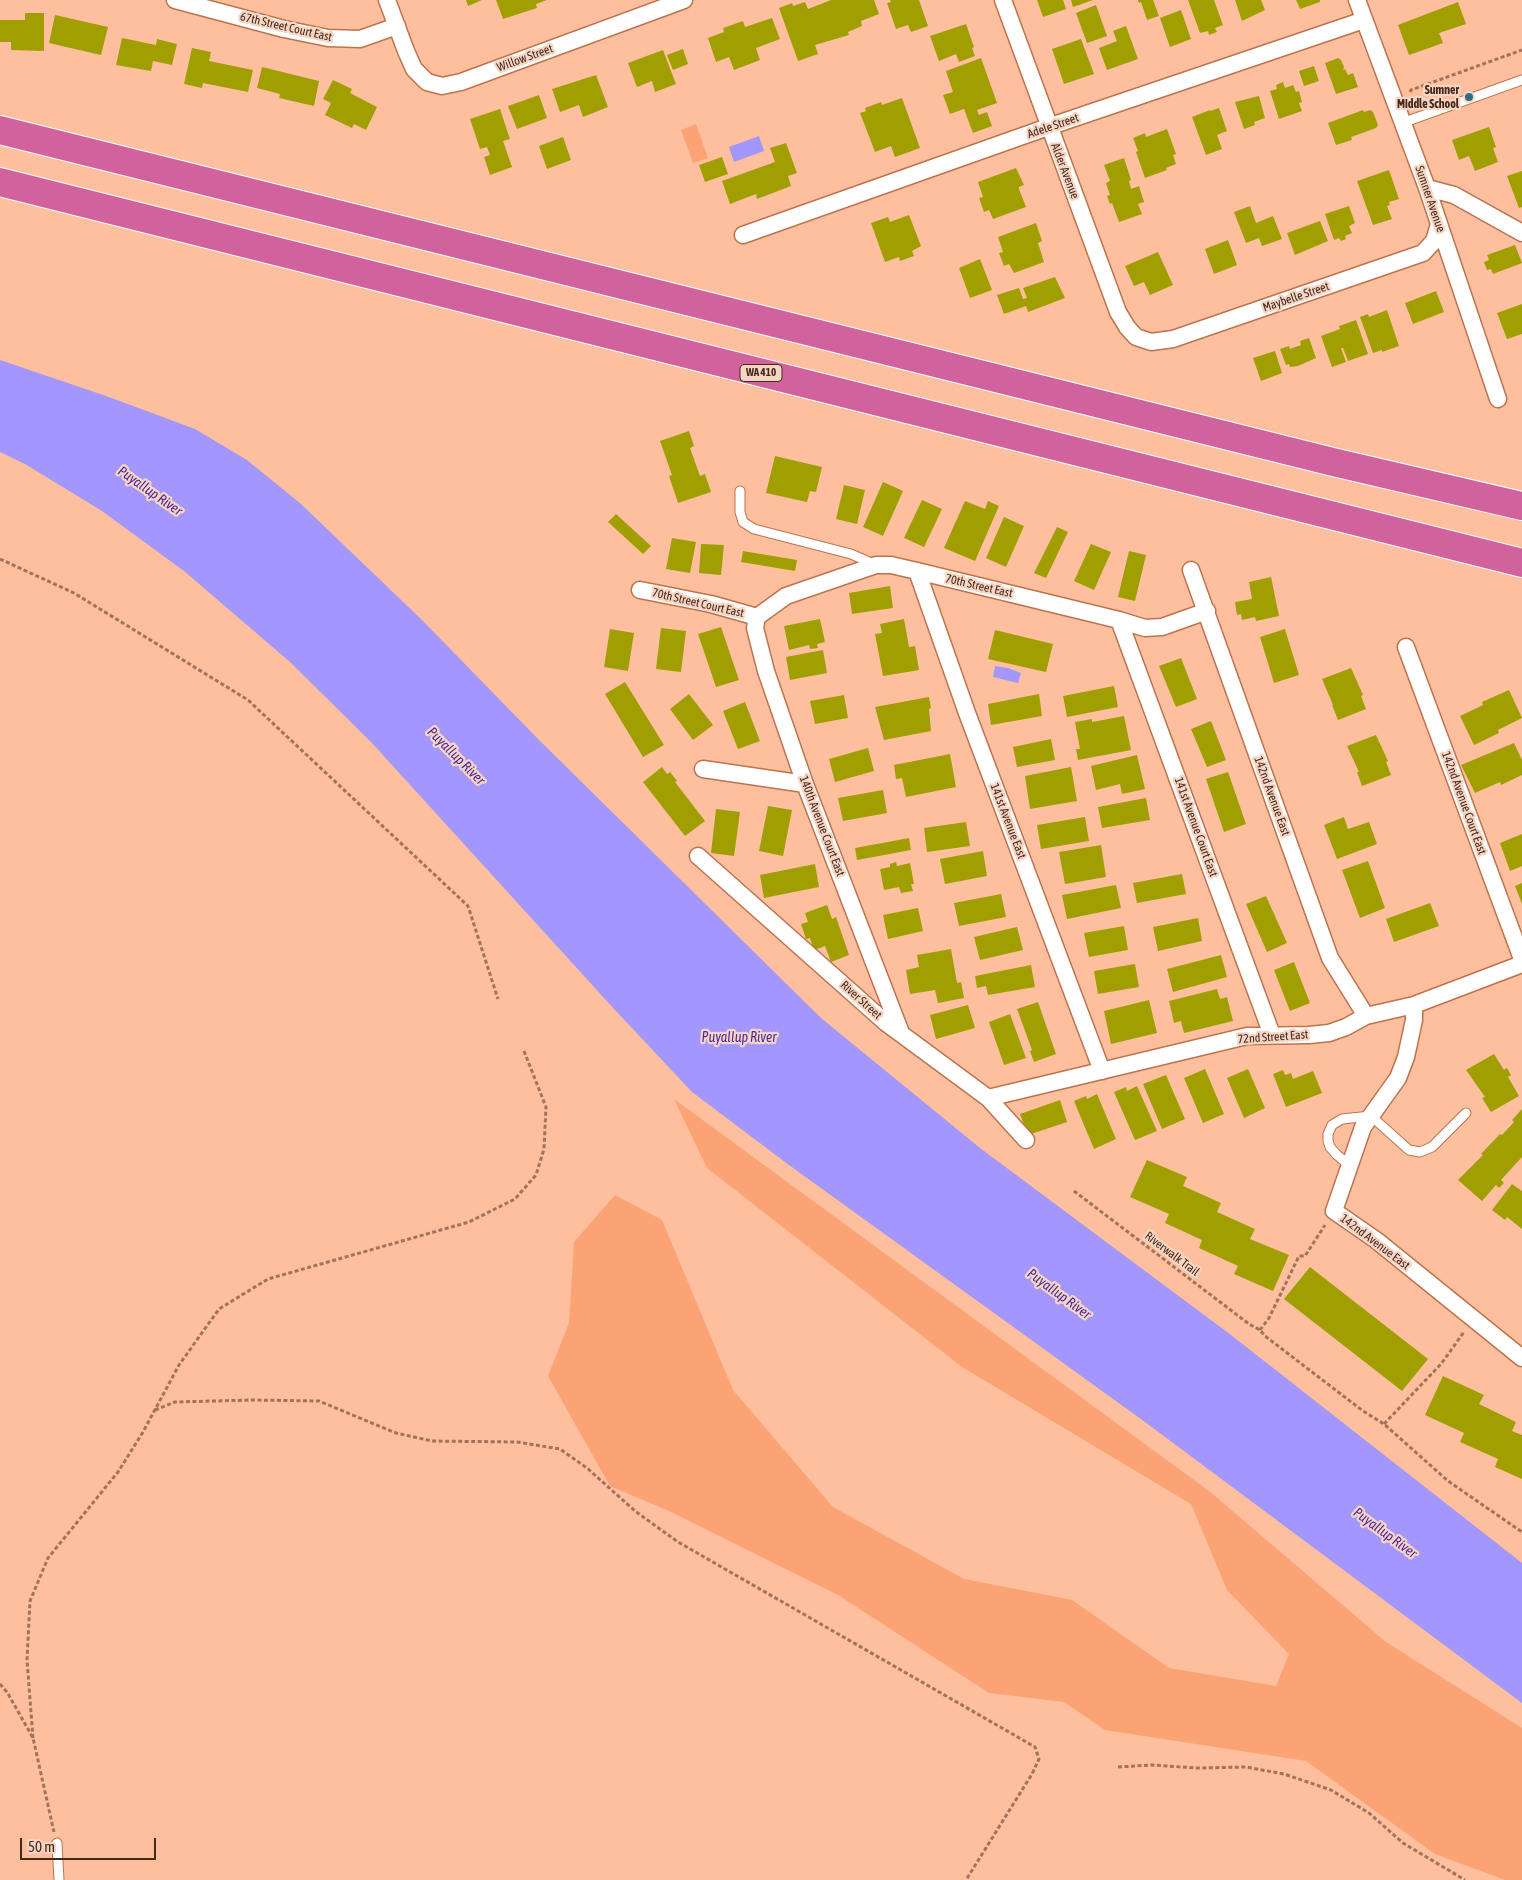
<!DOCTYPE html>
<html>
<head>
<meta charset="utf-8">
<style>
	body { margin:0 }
	#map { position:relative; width:1522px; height:1880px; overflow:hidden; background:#febf9e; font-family:"Asap Condensed",sans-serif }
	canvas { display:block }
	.scale { position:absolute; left:20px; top:1838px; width:136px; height:22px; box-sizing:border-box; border:2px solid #462817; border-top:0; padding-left:6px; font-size:15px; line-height:18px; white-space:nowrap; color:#462817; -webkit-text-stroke:4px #f5d5c4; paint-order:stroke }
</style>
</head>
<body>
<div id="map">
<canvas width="1522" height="1880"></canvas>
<div class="scale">50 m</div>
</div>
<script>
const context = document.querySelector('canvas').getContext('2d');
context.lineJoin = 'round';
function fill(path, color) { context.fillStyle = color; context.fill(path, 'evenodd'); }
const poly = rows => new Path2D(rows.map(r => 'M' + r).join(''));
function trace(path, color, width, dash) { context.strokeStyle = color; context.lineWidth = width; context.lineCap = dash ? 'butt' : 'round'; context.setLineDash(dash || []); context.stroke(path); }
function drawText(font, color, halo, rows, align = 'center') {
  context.font = font + ' "Asap Condensed",sans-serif'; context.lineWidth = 4.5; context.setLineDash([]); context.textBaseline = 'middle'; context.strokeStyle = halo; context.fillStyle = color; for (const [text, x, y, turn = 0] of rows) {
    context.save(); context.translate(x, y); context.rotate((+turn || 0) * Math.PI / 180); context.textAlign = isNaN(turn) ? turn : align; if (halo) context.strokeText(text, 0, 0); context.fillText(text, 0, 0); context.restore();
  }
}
const green = poly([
	[696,124,708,158,693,163,681,130],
	[674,1099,1209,1491,1386,1642,1522,1728,1522,1880,1505,1880,1435,1854,1306,1761,1105,1730,1064,1702,989,1693,838,1595,669,1511,610,1486,548,1376,569,1323,574,1242,615,1195,662,1220,733,1390,833,1507,964,1579,1072,1600,1169,1668,1276,1686,1289,1654,1227,1590,1191,1504,962,1367,707,1168]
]);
const water = poly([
	[759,136,764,151,734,162,729,147],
	[0,360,109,397,195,429,247,460,301,504,423,621,538,739,821,1018,980,1148,1231,1335,1522,1563,1522,1703,1145,1422,789,1165,692,1092,615,1010,371,742,290,662,184,571,102,511,25,464,0,452],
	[995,666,1008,668,1021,673,1018,683,993,677]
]);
const building = poly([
	[466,0,482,0,468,6],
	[496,0,547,0,536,4,537,8,503,19],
	[831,0,874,0,879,14,861,21,862,26,848,32,849,35,815,45,818,54,798,61,779,8,792,3,793,6,805,2,808,9],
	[890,0,919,0,928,26,911,32,908,25,896,29,887,3,891,2],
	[1037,0,1063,0,1066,9,1043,17],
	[1071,0,1093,0,1073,7],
	[1138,0,1153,0,1159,16,1147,20,1141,2,1139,3],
	[1188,0,1214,0,1223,25,1215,28,1217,32,1209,35,1208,31,1200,33],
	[1235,0,1261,0,1265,10,1242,21],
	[1296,0,1320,0,1320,2,1300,9],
	[1458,2,1466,24,1439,33,1443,43,1409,55,1398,25],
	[1096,5,1107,36,1087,43,1076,13],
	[1181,10,1191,39,1170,47,1160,18],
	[25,13,44,13,44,51,11,50,11,42,0,42,0,20,25,20],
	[55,15,108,27,101,55,49,43],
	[772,18,780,39,756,48,760,60,734,70,729,57,716,62,708,38,724,32,723,28,743,21,745,27],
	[966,24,974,47,972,48,975,56,959,62,956,54,939,61,930,36],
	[1126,26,1138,59,1107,70,1099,48,1117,41,1113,31],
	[122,38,156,45,157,39,177,44,172,65,153,61,151,71,116,65],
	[1081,39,1094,74,1064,84,1052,49],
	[192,48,211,52,209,61,253,70,248,92,203,83,202,88,184,84],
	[683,49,688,64,673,70,667,55],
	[663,50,676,84,655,92,652,81,637,87,628,63],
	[981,58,997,103,977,110,979,115,987,112,992,126,973,133,964,109,950,114,943,95,953,92,946,71],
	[1338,58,1341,60,1344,67,1343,70,1345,69,1348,75,1353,73,1358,87,1336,94,1325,63],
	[1314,66,1319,81,1304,86,1299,71],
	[262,67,319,81,314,106,279,98,280,94,257,88],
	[596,75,608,107,583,117,579,105,560,112,552,89],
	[333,80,352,89,350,93,377,107,366,130,354,124,352,128,325,115,331,103,323,99],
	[1283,82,1285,88,1293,85,1296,92,1299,91,1302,102,1299,103,1302,111,1279,119,1270,91,1277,89,1276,85],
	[539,95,547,118,517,129,508,106],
	[1259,96,1265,118,1254,122,1255,125,1244,129,1235,102],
	[902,98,920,148,895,157,891,146,875,152,860,113,866,111,865,108,881,102,882,105],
	[1219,108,1227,131,1217,135,1222,149,1206,155,1192,117,1210,110,1210,111],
	[500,109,510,139,503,141,512,167,490,175,484,157,490,155,487,147,480,149,470,119],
	[1363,110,1364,112,1370,110,1373,112,1378,125,1376,128,1351,137,1352,140,1336,145,1328,123],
	[1489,127,1496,147,1493,148,1498,162,1475,171,1469,156,1459,160,1452,140],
	[1167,129,1176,154,1173,155,1176,164,1166,168,1167,170,1145,178,1136,152,1138,151,1133,138,1145,133,1146,137],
	[563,137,571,160,547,169,539,146],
	[786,143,797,173,788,176,791,186,757,199,756,194,730,204,722,181,775,162,770,148],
	[722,157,728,174,705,182,699,165],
	[1124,158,1131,180,1129,181,1131,189,1139,186,1144,202,1138,204,1142,214,1119,222,1112,203,1110,204,1107,196,1110,195,1106,183,1110,181,1104,165],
	[1016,168,1024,185,1019,187,1019,189,1026,207,993,219,989,210,984,212,979,198,983,197,978,182],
	[1389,170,1399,199,1389,202,1390,205,1387,206,1392,219,1373,225,1357,181],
	[1522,171,1522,207,1519,208,1507,176],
	[1250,206,1256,223,1273,216,1282,239,1262,246,1259,238,1246,243,1234,212],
	[1349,206,1355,223,1349,226,1352,233,1345,236,1346,239,1341,241,1339,238,1334,240,1325,214],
	[909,215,921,246,912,251,914,256,900,261,899,257,885,262,871,223,888,217,890,222],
	[1320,221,1328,241,1295,255,1287,233],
	[1036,223,1042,241,1038,243,1044,262,1014,273,1009,264,1004,266,999,253,1003,252,998,237],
	[1228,240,1237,265,1214,274,1205,249],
	[1515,245,1522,263,1493,274,1491,269,1487,270,1484,262,1489,260,1487,255],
	[1158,252,1173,285,1150,295,1144,282,1134,286,1125,266],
	[980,259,992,290,970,298,959,268],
	[1055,277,1065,298,1028,312,1026,306,1004,314,997,295,1019,288,1023,299,1027,298,1023,288],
	[1436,291,1444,312,1413,324,1405,303],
	[1522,304,1522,334,1507,339,1497,313],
	[1387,310,1399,346,1382,352,1382,350,1373,353,1360,317,1368,314,1369,317],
	[1356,320,1368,354,1348,361,1343,348,1341,348,1346,362,1332,367,1321,336,1340,329,1339,326],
	[1309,338,1316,358,1298,366,1290,367,1289,364,1286,365,1280,349,1289,346,1290,349,1301,345,1300,341],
	[1275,351,1282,373,1261,381,1253,358],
	[689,431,694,446,690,448,700,476,705,474,711,492,678,503,669,476,672,475,660,441],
	[775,456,822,467,816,492,810,491,807,502,766,493],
	[883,482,903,491,883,536,863,527],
	[844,485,865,490,857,524,836,519],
	[922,500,942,509,924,547,904,538],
	[965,501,985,509,988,501,999,506,975,561,944,548],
	[616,514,651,546,643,554,608,522],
	[1004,517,1024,526,1006,567,986,558],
	[1057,527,1068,532,1046,578,1034,573],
	[672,538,696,542,690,573,666,569],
	[701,544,724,545,721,575,699,573],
	[1091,544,1111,552,1094,590,1074,581],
	[743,551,797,560,795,571,741,562],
	[1129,551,1146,555,1135,601,1118,597],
	[1271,577,1279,616,1256,621,1255,617,1242,620,1241,614,1237,615,1235,602,1252,599,1249,582],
	[890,586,893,608,852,614,849,593],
	[820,619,825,642,817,644,818,648,810,649,809,645,789,650,784,626],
	[904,619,909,647,915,646,919,670,883,676,875,634,882,633,880,624],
	[721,627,739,680,716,687,698,634],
	[661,628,686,631,681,672,656,669],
	[610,629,634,633,628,671,604,667],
	[1285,629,1299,675,1274,683,1260,637],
	[995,630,1053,644,1046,672,988,659],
	[823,650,827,673,790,680,786,657],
	[1181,658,1197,699,1176,707,1159,666],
	[1351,668,1363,695,1361,696,1366,709,1338,720,1332,705,1333,705,1322,679],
	[625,682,664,745,643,757,605,694],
	[1114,686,1118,707,1067,717,1063,696],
	[1509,690,1522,718,1498,730,1499,733,1474,745,1460,716,1483,705,1482,702],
	[689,694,713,725,693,740,670,709],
	[1039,694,1042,716,991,725,988,704],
	[844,695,848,718,815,724,810,701],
	[929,697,931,708,929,709,931,731,884,740,875,707],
	[745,702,760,741,738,749,723,711],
	[1124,716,1131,750,1078,760,1076,749,1080,749,1075,722,1092,719,1092,722],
	[1211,721,1226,760,1207,767,1191,729],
	[1376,735,1388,761,1386,762,1391,775,1362,786,1357,772,1359,772,1347,746],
	[1051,739,1055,760,1017,767,1013,747],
	[1514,743,1522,760,1522,775,1501,785,1500,782,1475,793,1461,765],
	[868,748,874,771,835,782,829,759],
	[950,754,956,787,906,797,902,778,896,779,894,765],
	[1137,755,1145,789,1122,794,1120,784,1096,790,1091,766],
	[662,767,667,774,670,772,677,781,675,782,705,821,685,836,643,782],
	[1071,767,1077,801,1030,809,1025,776],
	[1228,772,1246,824,1224,832,1206,779],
	[883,790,887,813,843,821,838,798],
	[1146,798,1150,820,1102,828,1098,807],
	[768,806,792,810,783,856,759,851],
	[716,809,740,812,734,856,711,853],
	[1085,817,1089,841,1041,849,1037,825],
	[1344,817,1348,829,1369,822,1377,844,1337,859,1324,825],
	[966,822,970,846,927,852,924,828],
	[1522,834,1522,866,1510,871,1500,843],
	[909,838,911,850,857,860,855,848],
	[1101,845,1106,877,1065,884,1059,852],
	[983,851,987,876,945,884,940,859],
	[1368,861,1385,908,1360,918,1342,870],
	[896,862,897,866,910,863,914,884,911,884,913,891,901,893,899,887,884,890,880,869,890,867,890,864],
	[815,864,819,887,764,898,760,875],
	[1182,874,1186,894,1137,903,1133,883],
	[1522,883,1522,904,1515,886],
	[1116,885,1121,908,1067,919,1062,895],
	[1001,894,1006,917,959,926,954,903],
	[1266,896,1287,943,1267,952,1246,904],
	[1430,903,1439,926,1394,942,1386,919],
	[827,905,832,919,836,917,849,955,831,962,825,946,814,950,810,938,806,939,801,924,808,922,805,913],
	[918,908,923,931,888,939,883,915],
	[1198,918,1202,941,1158,951,1153,927],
	[1124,926,1128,950,1089,957,1084,933],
	[1017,927,1023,950,980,960,974,937],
	[951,949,957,983,961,982,964,998,938,1003,935,990,910,994,906,970,919,967,917,955],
	[1221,955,1227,977,1173,992,1167,969],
	[1294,962,1310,1003,1290,1011,1274,970],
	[1135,964,1139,987,1098,994,1094,971],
	[1031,965,1035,987,988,995,986,986,977,988,975,976],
	[1217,989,1220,999,1227,997,1233,1021,1184,1033,1181,1021,1174,1023,1169,1001],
	[1149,1000,1157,1033,1111,1044,1104,1011],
	[1038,1002,1056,1054,1034,1062,1030,1051,1032,1050,1017,1009],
	[968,1005,975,1028,936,1039,930,1015],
	[1010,1014,1026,1058,1004,1065,989,1022],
	[1494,1054,1504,1070,1507,1068,1511,1075,1508,1077,1519,1096,1491,1112,1482,1098,1485,1097,1466,1070],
	[1205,1069,1224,1114,1203,1123,1184,1078],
	[1248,1069,1265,1108,1244,1118,1227,1078],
	[1283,1070,1285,1075,1291,1073,1293,1079,1313,1071,1322,1093,1286,1107,1273,1074],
	[1166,1075,1185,1119,1162,1129,1143,1084],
	[1137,1086,1157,1131,1135,1140,1114,1092,1126,1087,1127,1091],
	[1097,1094,1116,1139,1094,1149,1074,1101,1086,1096,1087,1099],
	[1060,1100,1067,1122,1028,1135,1020,1114],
	[1522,1109,1522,1157,1501,1180,1504,1183,1499,1188,1496,1185,1482,1201,1458,1180,1483,1155,1481,1154,1500,1134,1502,1135,1514,1122,1512,1120],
	[1147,1160,1187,1177,1183,1186,1221,1203,1217,1212,1255,1229,1250,1239,1289,1255,1273,1291,1234,1274,1238,1266,1199,1248,1202,1240,1165,1223,1169,1214,1130,1197],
	[1512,1184,1522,1191,1522,1229,1507,1217,1505,1220,1492,1210],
	[1310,1267,1428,1359,1402,1391,1284,1299],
	[1443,1376,1484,1395,1479,1404,1516,1422,1512,1431,1522,1435,1522,1479,1495,1467,1498,1459,1460,1442,1464,1433,1425,1415]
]);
const path = poly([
	[1410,92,1411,90,1522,50],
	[0,559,74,593,248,700,468,906,498,999],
	[1074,1191,1249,1324,1260,1330,1265,1336,1363,1411,1384,1424,1448,1481,1522,1532],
	[1260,1330,1269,1318,1299,1256,1305,1256,1325,1225],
	[155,1410,175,1402,253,1400,319,1401,396,1433,432,1441,517,1442,560,1449,587,1468,635,1511,678,1542,1035,1747,1039,1759,1032,1774,966,1880],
	[1384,1424,1441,1364,1464,1332],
	[0,1684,7,1692,33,1738,54,1832],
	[33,1738,27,1660,30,1601,48,1558,118,1472,143,1432,179,1365,219,1309,268,1279,469,1222,515,1199,536,1175,544,1149,546,1107,524,1051],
	[1118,1767,1152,1765,1197,1768,1246,1767,1284,1774,1331,1790,1369,1813,1403,1843,1465,1880]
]);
const lane = poly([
	[1402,123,1522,80],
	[740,491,740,512,743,522,754,529,851,554,876,565],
	[1350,1166,1336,1154,1330,1147,1328,1141,1328,1134,1332,1125,1342,1119,1371,1116,1409,1150,1420,1152,1432,1147,1466,1113],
	[57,1843,59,1880]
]);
const street = poly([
	[175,0,284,29,328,38,360,39,397,26],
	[387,0,406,51,414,69,427,82,442,86,461,82,684,0],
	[1003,0,1118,312,1127,327,1136,337,1151,342,1173,339,1423,253,1434,241,1439,224],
	[1357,0,1427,188,1498,399],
	[1427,188,1454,195,1522,233],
	[743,235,1048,127,1364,20],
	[1191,570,1330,958,1366,1016],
	[917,571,967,713,1102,1071],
	[640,590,711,604,757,617],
	[757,617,786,596,876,565,891,565,917,571,1119,620,1145,628,1162,627,1207,611],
	[757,617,755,628,766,671,805,784,901,1033],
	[1119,620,1272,1035],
	[1406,647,1522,959],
	[703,769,805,784],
	[698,856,885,1022,988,1098,1026,1140],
	[1414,1005,1414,1020,1406,1057,1398,1078,1363,1127,1334,1211,1376,1240,1522,1358],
	[988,1098,1247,1036,1309,1035,1329,1033,1346,1027,1366,1016,1414,1005,1522,964]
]);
const highway = poly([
	[0,130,1333,462,1522,506],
	[0,182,1522,563]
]);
const markers = [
	[1469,97,5,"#326c85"]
];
const shields = [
	[761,373,42]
];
const shieldNames = [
	["WA 410",761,373]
];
const streetNames = [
	["67th Street Court East",286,27,13],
	["Willow Street",525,58,-20],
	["Adele Street",1053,126,-19],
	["Alder Avenue",1065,171,69],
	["Sumner Avenue",1430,199,71],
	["Maybelle Street",1296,297,-19],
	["70th Street East",979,586,13],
	["70th Street Court East",698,603,13],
	["142nd Avenue East",1272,796,70],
	["142nd Avenue Court East",1464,803,70],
	["141st Avenue East",1008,821,69],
	["140th Avenue Court East",822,826,69],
	["141st Avenue Court East",1196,827,70],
	["River Street",861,1000,42],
	["72nd Street East",1273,1037,-4],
	["142nd Avenue East",1375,1242,37],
	["Riverwalk Trail",1172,1254,37]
];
const poiNames = [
	["Sumner",1459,90],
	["Middle School",1459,104]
];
const waterNames = [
	["Puyallup River",150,491,35],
	["Puyallup River",456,756,45],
	["Puyallup River",739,1038],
	["Puyallup River",1059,1294,36],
	["Puyallup River",1385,1533,36]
];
fill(green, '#fba374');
fill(water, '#a396fc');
fill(building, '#a19e02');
trace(lane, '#bd734c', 11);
trace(street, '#bd734c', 19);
trace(highway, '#fff', 30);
trace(path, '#a2735a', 3, [4, 2.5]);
trace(lane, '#fff', 9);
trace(street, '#fff', 16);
trace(highway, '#d0639e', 28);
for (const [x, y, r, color] of markers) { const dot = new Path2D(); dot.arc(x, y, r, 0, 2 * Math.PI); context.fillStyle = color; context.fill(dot); trace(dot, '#f5d5c4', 2); }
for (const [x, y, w] of shields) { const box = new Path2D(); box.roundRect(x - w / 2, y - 8.5, w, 17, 4); context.fillStyle = '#f5d5c4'; context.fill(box); trace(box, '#462817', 1); }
drawText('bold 11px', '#462817', null, shieldNames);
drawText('12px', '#462817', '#f5d5c4', streetNames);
drawText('bold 12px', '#462817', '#f5d5c4', poiNames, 'right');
drawText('italic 14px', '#49289d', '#f5d5c4', waterNames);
</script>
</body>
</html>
